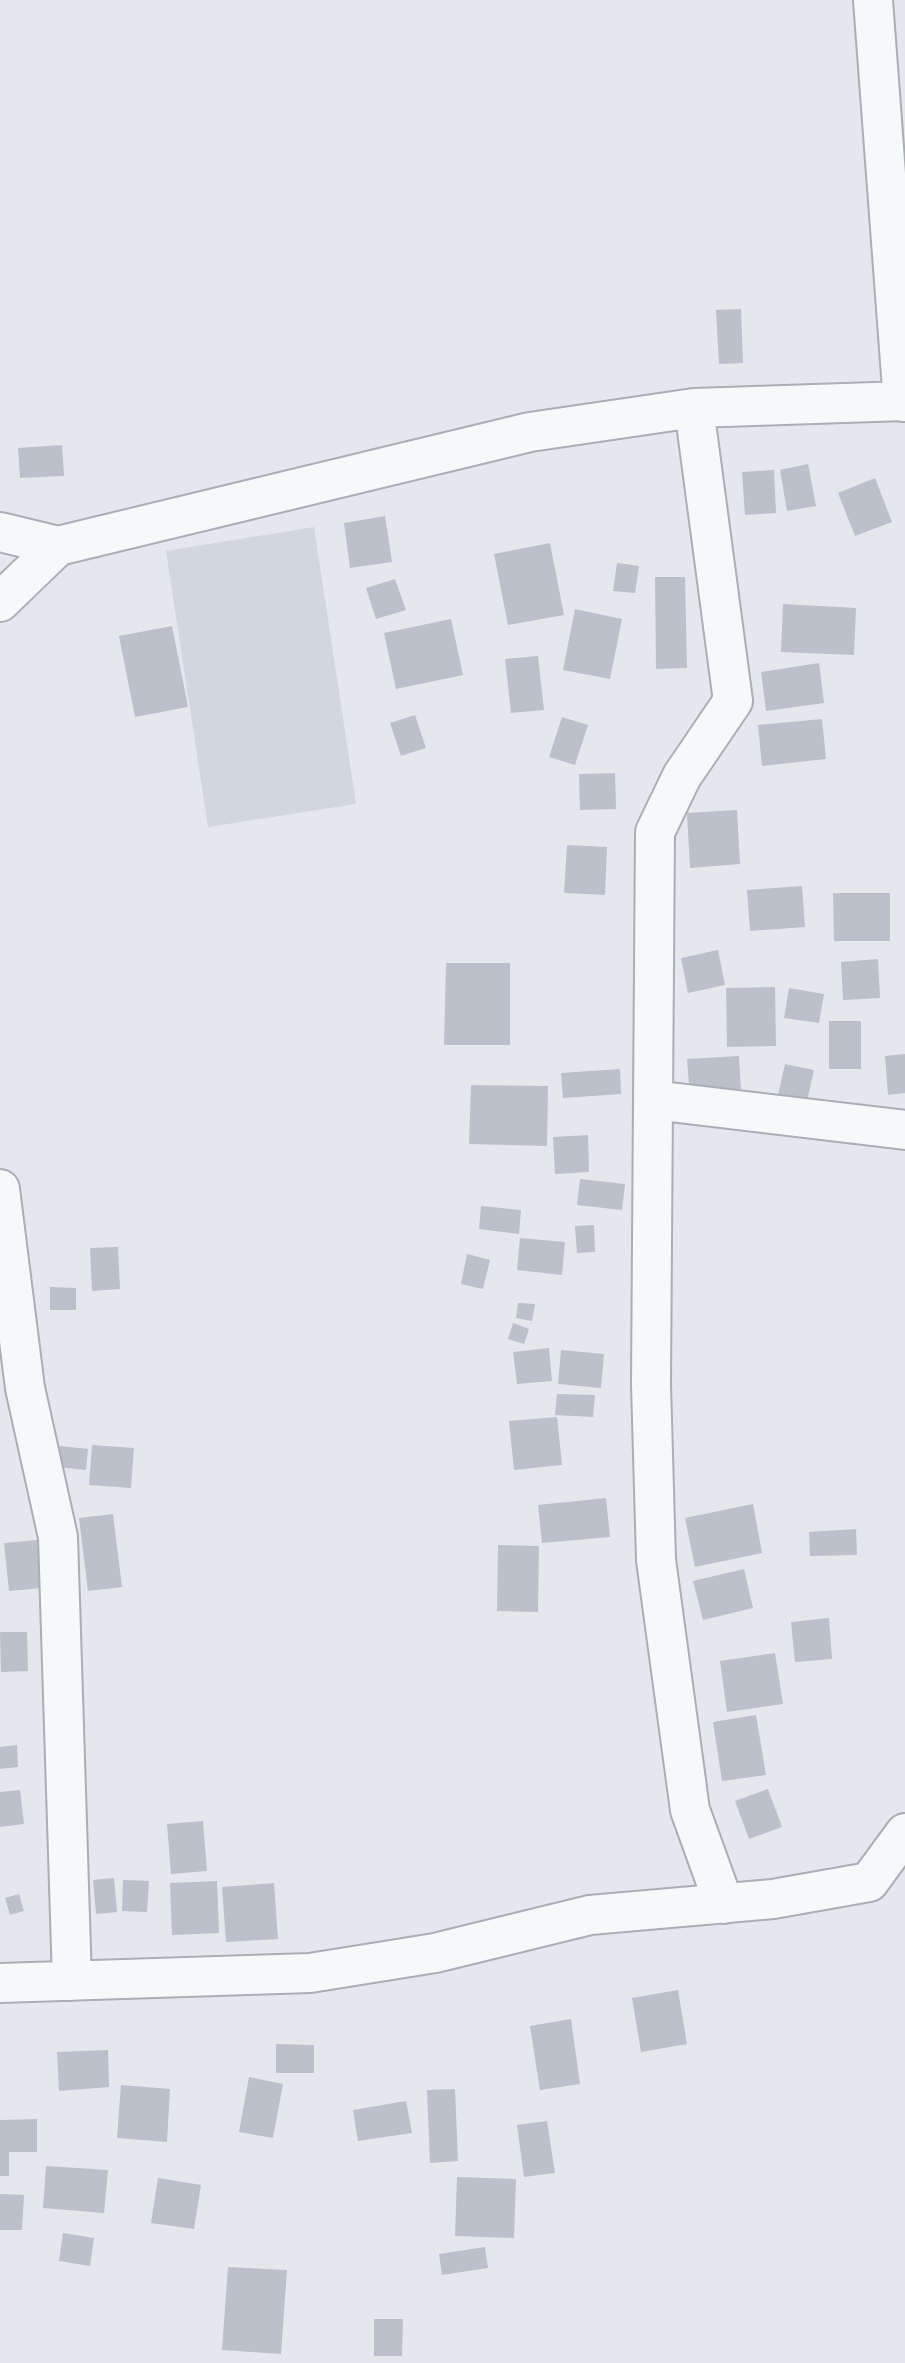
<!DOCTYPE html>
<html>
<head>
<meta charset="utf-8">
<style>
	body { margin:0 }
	canvas { display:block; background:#e4e7ec }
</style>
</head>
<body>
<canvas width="905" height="2363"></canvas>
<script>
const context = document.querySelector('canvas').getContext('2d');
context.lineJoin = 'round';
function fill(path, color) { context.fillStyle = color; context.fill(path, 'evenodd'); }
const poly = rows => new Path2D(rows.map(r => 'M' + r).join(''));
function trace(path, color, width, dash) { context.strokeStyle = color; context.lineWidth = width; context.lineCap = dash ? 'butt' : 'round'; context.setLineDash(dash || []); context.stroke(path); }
const built = poly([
	[314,527,356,804,208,827,166,551]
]);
const building = poly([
	[741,309,743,363,719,364,716,310],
	[62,445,64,476,20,478,18,448],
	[808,464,816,506,787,511,780,470],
	[774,470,776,513,745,515,742,472],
	[875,478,892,522,855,536,838,493],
	[385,516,392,562,350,568,344,523],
	[550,543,564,615,508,625,494,554],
	[617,563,639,566,635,593,613,591],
	[655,577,685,577,687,668,656,669],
	[395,579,406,610,376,619,366,588],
	[783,604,856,608,854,655,781,652],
	[575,609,622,619,610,679,563,670],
	[451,619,463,675,396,689,384,633],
	[172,626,188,707,135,717,119,636],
	[538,656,544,710,511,713,505,659],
	[819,663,824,703,766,711,761,672],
	[415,715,426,748,401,756,390,723],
	[562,717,588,725,575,765,549,757],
	[822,719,826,759,762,766,758,725],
	[615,773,616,809,580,810,579,774],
	[737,810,740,864,690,868,687,813],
	[567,845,607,847,605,895,564,893],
	[802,886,805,927,750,931,747,890],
	[833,893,890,893,890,941,834,941],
	[718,950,725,985,688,993,681,958],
	[878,959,880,998,843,1000,841,962],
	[446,963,510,963,510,1045,444,1045],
	[775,987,776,1046,727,1047,726,988],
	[789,988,824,994,819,1023,784,1018],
	[829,1021,861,1021,861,1069,829,1069],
	[905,1054,905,1093,888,1095,885,1056],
	[739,1056,741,1092,690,1096,687,1059],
	[785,1064,814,1070,804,1114,775,1108],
	[620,1069,621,1094,563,1098,561,1073],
	[471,1085,548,1086,547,1146,469,1144],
	[588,1135,589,1172,555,1174,553,1137],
	[580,1179,625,1184,622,1210,577,1205],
	[481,1206,521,1210,519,1234,479,1229],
	[594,1225,595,1252,577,1253,575,1226],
	[520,1238,565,1242,562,1275,517,1270],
	[118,1247,120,1289,92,1291,90,1248],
	[467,1254,490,1260,483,1289,461,1284],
	[50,1287,76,1288,76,1310,50,1310],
	[518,1303,535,1304,532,1321,516,1318],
	[513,1323,529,1329,524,1344,508,1339],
	[549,1348,552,1381,517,1384,513,1352],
	[561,1350,604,1354,601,1388,558,1384],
	[557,1394,595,1395,593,1417,555,1415],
	[557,1417,562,1465,514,1470,509,1421],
	[92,1445,134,1448,131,1488,89,1485],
	[60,1446,88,1449,86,1470,57,1467],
	[606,1498,610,1537,542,1543,538,1505],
	[753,1504,762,1553,695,1567,685,1518],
	[113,1514,122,1587,88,1591,79,1518],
	[856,1529,857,1555,810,1556,809,1532],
	[37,1540,42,1588,9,1591,4,1543],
	[498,1545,539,1546,538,1612,497,1611],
	[744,1569,753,1608,703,1620,693,1581],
	[829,1618,832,1659,795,1662,791,1622],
	[0,1632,27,1632,28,1671,1,1672],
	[775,1653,783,1704,727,1712,720,1661],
	[756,1715,766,1775,722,1781,713,1722],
	[17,1745,18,1767,0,1769,0,1747],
	[768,1789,782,1827,749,1839,735,1801],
	[20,1790,24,1824,0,1827,0,1792],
	[203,1821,207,1871,171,1874,167,1824],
	[114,1878,117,1912,96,1914,93,1880],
	[123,1880,149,1881,147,1912,122,1911],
	[217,1881,219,1933,172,1935,170,1883],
	[274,1883,278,1939,226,1942,222,1887],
	[19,1894,24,1911,10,1915,5,1898],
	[678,1990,687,2044,641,2052,632,1998],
	[571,2019,580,2084,540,2090,530,2026],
	[276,2044,314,2045,314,2073,276,2073],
	[108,2050,109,2087,59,2091,57,2052],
	[249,2077,283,2084,273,2138,239,2132],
	[121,2085,170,2089,167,2142,117,2138],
	[455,2089,458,2161,430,2163,427,2090],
	[406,2101,412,2133,358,2141,353,2110],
	[37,2119,37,2152,9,2152,9,2176,0,2176,0,2120],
	[547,2121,555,2173,524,2177,517,2125],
	[46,2166,108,2170,104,2213,43,2208],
	[457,2177,516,2179,514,2238,455,2236],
	[158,2178,201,2185,194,2229,151,2223],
	[0,2194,24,2195,22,2230,0,2230],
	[63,2233,94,2238,90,2266,59,2261],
	[485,2247,488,2268,442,2275,439,2254],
	[228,2267,287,2270,281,2354,222,2350],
	[374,2319,403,2319,402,2356,374,2356]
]);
const street = poly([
	[873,0,903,402],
	[694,408,733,701,682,776,655,832,653,1100,905,1130],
	[0,532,58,546,530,432,694,408,905,401],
	[0,602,58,546],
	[653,1100,651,1384,656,1560,690,1810,724,1904],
	[0,1189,25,1388,58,1537,72,1981],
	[0,1983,310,1973,435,1953,590,1915,773,1899,869,1882,905,1833]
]);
fill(built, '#d2d6de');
fill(building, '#bbc0ca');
trace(street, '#a9aeb7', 42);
trace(street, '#f7f8fa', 38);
</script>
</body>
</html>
